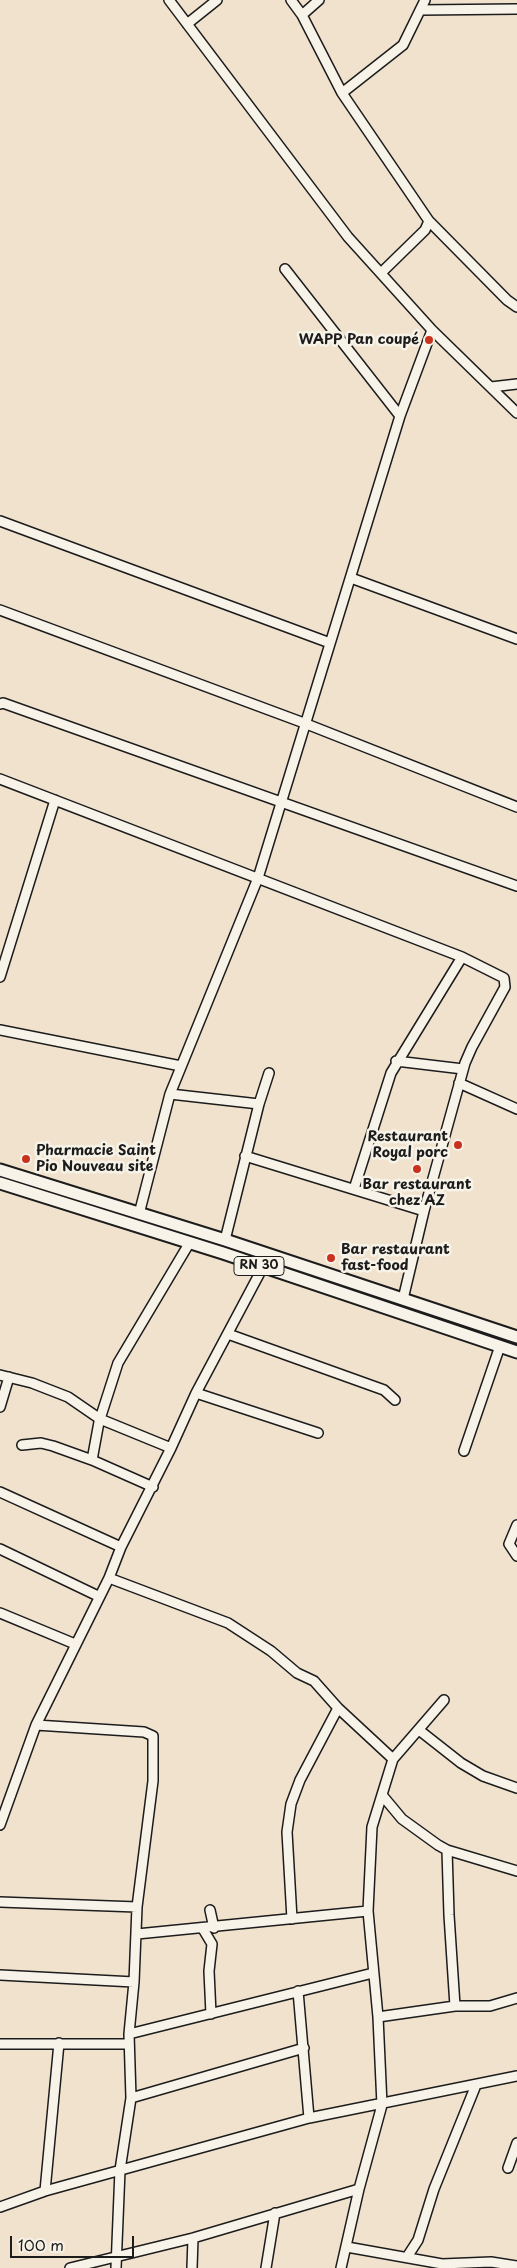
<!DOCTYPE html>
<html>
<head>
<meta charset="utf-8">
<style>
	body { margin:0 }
	#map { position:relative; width:517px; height:2268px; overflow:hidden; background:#f1e2ce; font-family:"Playpen Sans",sans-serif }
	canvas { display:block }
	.scale { position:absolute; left:10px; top:2236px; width:124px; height:22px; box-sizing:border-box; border:2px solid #1c1c1c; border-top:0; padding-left:6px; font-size:15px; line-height:18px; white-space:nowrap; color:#1c1c1c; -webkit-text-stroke:4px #f7f3e8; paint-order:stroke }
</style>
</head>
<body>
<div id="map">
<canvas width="517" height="2268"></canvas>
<div class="scale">100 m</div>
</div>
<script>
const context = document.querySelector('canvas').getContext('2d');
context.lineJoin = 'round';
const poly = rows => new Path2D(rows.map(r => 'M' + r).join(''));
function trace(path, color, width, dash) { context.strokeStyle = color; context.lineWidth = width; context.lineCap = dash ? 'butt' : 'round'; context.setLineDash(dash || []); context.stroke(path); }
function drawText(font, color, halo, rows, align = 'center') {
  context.font = font + ' "Playpen Sans",sans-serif'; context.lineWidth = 5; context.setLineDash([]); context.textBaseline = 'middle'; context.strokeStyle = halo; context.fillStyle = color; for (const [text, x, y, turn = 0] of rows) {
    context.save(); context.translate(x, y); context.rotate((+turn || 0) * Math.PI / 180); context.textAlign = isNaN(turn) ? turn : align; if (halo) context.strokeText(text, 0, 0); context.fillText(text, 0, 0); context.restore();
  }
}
const minor = poly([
	[169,0,348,237,432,330,517,413],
	[291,0,302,15,342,93,429,221,425,230,381,273],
	[420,10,517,9],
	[302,15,319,0],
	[187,24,217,0],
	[342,93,403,45,425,0],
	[429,221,507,300,517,307],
	[285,269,400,416],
	[491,387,517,384],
	[0,521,330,643],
	[351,578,517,639],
	[0,610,304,723,517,807],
	[0,704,3,703,517,886],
	[0,779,462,957,504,978,505,987,472,1047,465,1063,424,1211,403,1299],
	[0,977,55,800],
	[0,1030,181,1066],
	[396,1061,463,1069],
	[459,1083,517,1109],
	[170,1094,259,1104,225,1240],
	[259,1104,269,1073],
	[245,1156,424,1211],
	[354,1189,391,1073,462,957],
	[139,1214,170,1094,258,878,400,416,432,330],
	[228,1334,384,1390,395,1400],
	[0,1375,32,1383,68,1397,100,1419,171,1448],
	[196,1393,318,1433],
	[0,1407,9,1377],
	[22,1445,41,1443,53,1446,92,1460,153,1487],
	[464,1451,500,1346],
	[92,1460,99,1422,118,1363,190,1242],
	[0,1492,121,1547],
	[517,1525,509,1544,517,1556],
	[0,1549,98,1596],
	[109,1578,228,1623,271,1651,297,1673,314,1681,338,1708],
	[0,1613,75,1644],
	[36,1725,144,1732,153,1736,153,1781,137,1907,134,1982,129,2034,131,2098,120,2170,116,2268],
	[419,1730,461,1763,483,1776,517,1788],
	[382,1795,402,1819,438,1845,447,1850,517,1871],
	[0,1825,36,1725,109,1578,121,1547,171,1448,196,1393,263,1267],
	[447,1850,449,1915,455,2006],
	[0,1902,137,1907],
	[210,1910,214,1928],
	[292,1919,287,1832,291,1804,300,1780,338,1708,393,1759],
	[203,1929,212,1944,209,1971,211,2014],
	[137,1934,368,1911],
	[0,1975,134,1982],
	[298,1991,309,2118],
	[378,2017,455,2006,490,2006,517,1998],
	[129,2034,373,1973],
	[0,2044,129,2044],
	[131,2098,304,2048],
	[508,2168,517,2143],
	[45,2191,59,2043],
	[0,2207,45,2191,309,2118,517,2076],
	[347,2247,442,2264,491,2262,517,2266],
	[407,2257,418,2240,434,2189,476,2085],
	[70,2268,193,2238,359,2189],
	[192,2268,193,2238],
	[266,2268,275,2213],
	[341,2268,359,2189,382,2105,378,2017,368,1911,372,1827,393,1759,444,1700]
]);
const major = poly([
	[0,1170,225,1240,517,1337],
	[0,1183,223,1253,517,1352]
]);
const markers = [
	[429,340,5,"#c8321e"],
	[458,1145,5,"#c8321e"],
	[26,1159,5,"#c8321e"],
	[417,1169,5,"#c8321e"],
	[331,1258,5,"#c8321e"]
];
const shields = [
	[259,1266,50]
];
const shieldNames = [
	["RN 30",259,1266]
];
const poiNames = [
	["WAPP Pan coupé",419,340],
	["Restaurant",448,1137],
	["Royal porc",448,1153],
	["Pharmacie Saint",36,1151,"left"],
	["Pio Nouveau site",36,1167,"left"],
	["Bar restaurant",417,1185,"center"],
	["chez AZ",417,1201,"center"],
	["Bar restaurant",341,1250,"left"],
	["fast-food",341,1266,"left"]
];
trace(minor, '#1c1c1c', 12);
trace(major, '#1c1c1c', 15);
trace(minor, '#f7f3e8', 9);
trace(major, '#f7f3e8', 11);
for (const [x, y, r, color] of markers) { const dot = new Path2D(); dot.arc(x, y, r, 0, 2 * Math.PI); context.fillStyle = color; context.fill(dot); trace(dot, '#f7f3e8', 2); }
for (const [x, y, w] of shields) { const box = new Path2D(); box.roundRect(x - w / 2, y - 9.5, w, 19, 4); context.fillStyle = '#f7f3e8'; context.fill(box); trace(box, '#1c1c1c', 1); }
drawText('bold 12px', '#1c1c1c', null, shieldNames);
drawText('bold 14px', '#1c1c1c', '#f7f3e8', poiNames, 'right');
</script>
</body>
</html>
